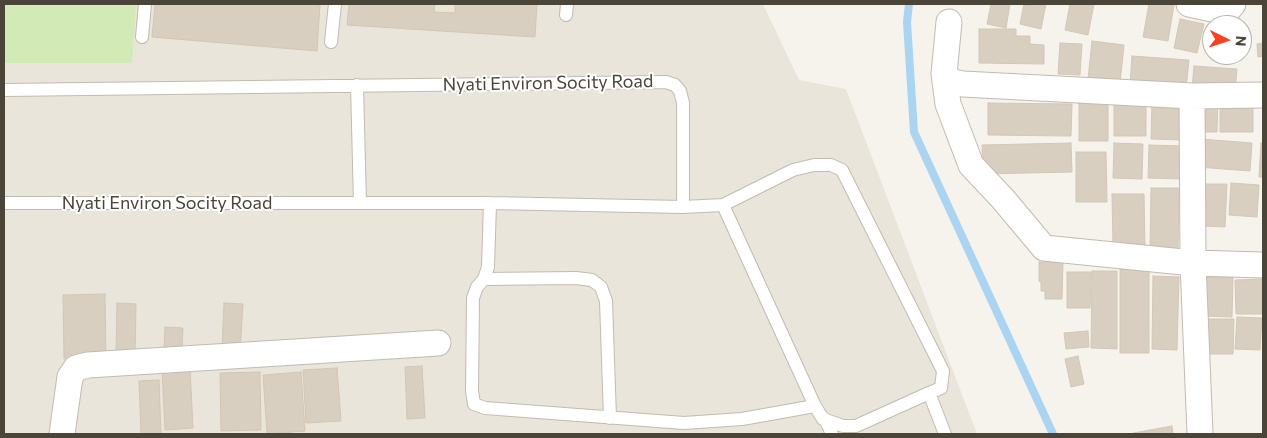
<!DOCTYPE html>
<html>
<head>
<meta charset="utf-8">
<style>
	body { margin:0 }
	#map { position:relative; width:1267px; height:438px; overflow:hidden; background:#f6f3ec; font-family:Commissioner,sans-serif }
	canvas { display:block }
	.frame { position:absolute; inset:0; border:5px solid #4b4439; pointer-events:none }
	.north { position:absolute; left:1202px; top:15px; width:50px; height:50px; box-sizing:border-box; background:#fff; border:1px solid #b7b4b0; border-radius:50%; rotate:94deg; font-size:14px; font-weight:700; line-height:20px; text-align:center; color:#4b4439 }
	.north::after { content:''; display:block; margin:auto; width:18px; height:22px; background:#fc3f1d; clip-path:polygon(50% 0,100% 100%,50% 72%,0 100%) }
</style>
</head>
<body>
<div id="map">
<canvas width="1267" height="438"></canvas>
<div class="frame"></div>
<div class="north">N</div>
</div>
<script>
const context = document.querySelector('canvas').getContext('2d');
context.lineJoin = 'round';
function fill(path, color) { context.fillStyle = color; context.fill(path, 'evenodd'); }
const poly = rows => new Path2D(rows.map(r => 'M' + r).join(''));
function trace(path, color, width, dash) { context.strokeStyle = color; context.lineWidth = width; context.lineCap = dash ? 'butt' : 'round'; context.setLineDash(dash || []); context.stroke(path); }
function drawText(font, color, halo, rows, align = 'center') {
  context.font = font + ' Commissioner,sans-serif'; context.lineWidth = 4; context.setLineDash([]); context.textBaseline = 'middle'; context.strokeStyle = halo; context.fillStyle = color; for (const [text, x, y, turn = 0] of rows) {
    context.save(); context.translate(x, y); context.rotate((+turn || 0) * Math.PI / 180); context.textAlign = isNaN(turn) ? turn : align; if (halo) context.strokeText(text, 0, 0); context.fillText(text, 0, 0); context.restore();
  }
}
const residential = poly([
	[4,4,763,4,799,80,846,89,977,434,4,434]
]);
const green = poly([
	[4,4,136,4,132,63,4,63]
]);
const stream = poly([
	[909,4,907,22,914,132,1053,434]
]);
const building = poly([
	[155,4,320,4,317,51,152,37,155,4],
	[349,4,435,4,434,12,455,13,455,4,537,4,535,37,347,25,349,4],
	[991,4,1010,4,1006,28,987,24,991,4],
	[1024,4,1046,4,1041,29,1020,24,1024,4],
	[1070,4,1094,4,1088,35,1065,30,1070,4],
	[1149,4,1166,4,1174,5,1168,41,1143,37,1149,4],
	[1180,19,1204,24,1197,53,1174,48,1180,19],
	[979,29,1016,29,1016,36,1030,36,1030,44,1044,45,1044,64,979,63,979,29],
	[1092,41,1124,45,1120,83,1088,79,1092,41],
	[1060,43,1082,44,1080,75,1058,74,1060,43],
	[1263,43,1263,56,1258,57,1257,44,1263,43],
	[1132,56,1189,60,1186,89,1130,85,1132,56],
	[1194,66,1237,69,1235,92,1192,88,1194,66],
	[1079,98,1108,98,1108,141,1079,141,1079,98],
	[1253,98,1253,132,1220,132,1220,99,1253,98],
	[1114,99,1146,99,1146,136,1114,136,1114,99],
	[1201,99,1218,99,1217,132,1201,132,1201,99],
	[1152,101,1182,103,1181,140,1151,139,1152,101],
	[988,103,1072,104,1071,136,988,135,988,103],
	[1200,139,1252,143,1250,171,1198,167,1200,139],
	[1071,143,1072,172,983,174,982,145,1071,143],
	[1114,143,1143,144,1142,179,1113,178,1114,143],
	[1261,143,1263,143,1263,177,1259,177,1261,143],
	[1149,145,1183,146,1182,179,1148,178,1149,145],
	[1076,152,1106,152,1107,202,1076,202,1076,152],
	[1231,183,1259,185,1257,217,1229,215,1231,183],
	[1205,184,1227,184,1225,227,1203,226,1205,184],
	[1151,188,1179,188,1178,250,1150,249,1151,188],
	[1112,194,1144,194,1145,246,1113,246,1112,194],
	[1039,262,1063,262,1062,299,1045,299,1045,291,1041,291,1041,282,1039,281,1039,262],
	[1120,269,1149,270,1149,353,1120,353,1120,269],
	[1092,271,1117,271,1117,349,1091,348,1092,271],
	[1067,272,1091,272,1090,308,1067,308,1067,272],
	[1153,276,1179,277,1177,350,1152,349,1153,276],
	[1206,277,1233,277,1232,317,1205,316,1206,277],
	[1262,279,1262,314,1236,314,1235,280,1262,279],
	[105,294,106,357,64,359,63,295,105,294],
	[117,303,136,304,135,356,116,356,117,303],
	[224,303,243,304,240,352,222,351,224,303],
	[1237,317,1262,318,1260,350,1235,349,1237,317],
	[1206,319,1234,319,1233,354,1205,354,1206,319],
	[165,327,183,328,182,349,164,348,165,327],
	[1088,331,1089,347,1066,349,1064,333,1088,331],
	[1078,356,1084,384,1071,387,1065,359,1078,356],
	[422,366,425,418,407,419,405,367,422,366],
	[190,368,193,428,165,430,162,370,190,368],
	[337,368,341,421,306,423,303,370,337,368],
	[260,372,261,430,221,431,220,373,260,372],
	[301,372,305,431,267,434,263,375,301,372],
	[159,380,161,434,141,434,139,381,159,380],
	[1172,426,1173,434,1128,434,1172,426]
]);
const lane = poly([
	[566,15,567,4],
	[142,37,145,4],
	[331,42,335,4],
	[357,85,360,203],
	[4,90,666,82,675,85,680,91,683,103,683,207],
	[4,203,490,203,683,207,723,205,793,170,814,165,831,165,842,170,943,371,941,388,929,393,945,434],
	[490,203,488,267,484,279,477,287,473,298,472,391,474,404,485,408,684,423,742,419,815,406],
	[723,205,815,406,823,419,843,426,856,426,929,393],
	[484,279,576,278,592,280,601,287,606,301,610,418],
	[825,419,832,434]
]);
const street = poly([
	[1189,4,1226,12,1233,4],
	[949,22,944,74,953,82,963,84,1192,96,1263,95],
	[944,74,948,104,971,165,1003,199,1044,248,1193,263,1263,265],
	[1192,96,1193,263,1200,434],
	[62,434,70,377,76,368,88,365,438,343]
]);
const streetNames = [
	["Nyati Environ Socity Road",548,83,-1],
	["Nyati Environ Socity Road",167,203]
];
fill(residential, '#eae5da');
fill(green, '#d2eab5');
trace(stream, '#a9d4f2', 8);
fill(building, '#d8cfc1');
trace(building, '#d3c7b4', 1);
trace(lane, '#c2bbae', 14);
trace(street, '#c2bbae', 27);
trace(lane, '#fff', 12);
trace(street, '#fff', 25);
drawText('18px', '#4b4439', '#fff', streetNames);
</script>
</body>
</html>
